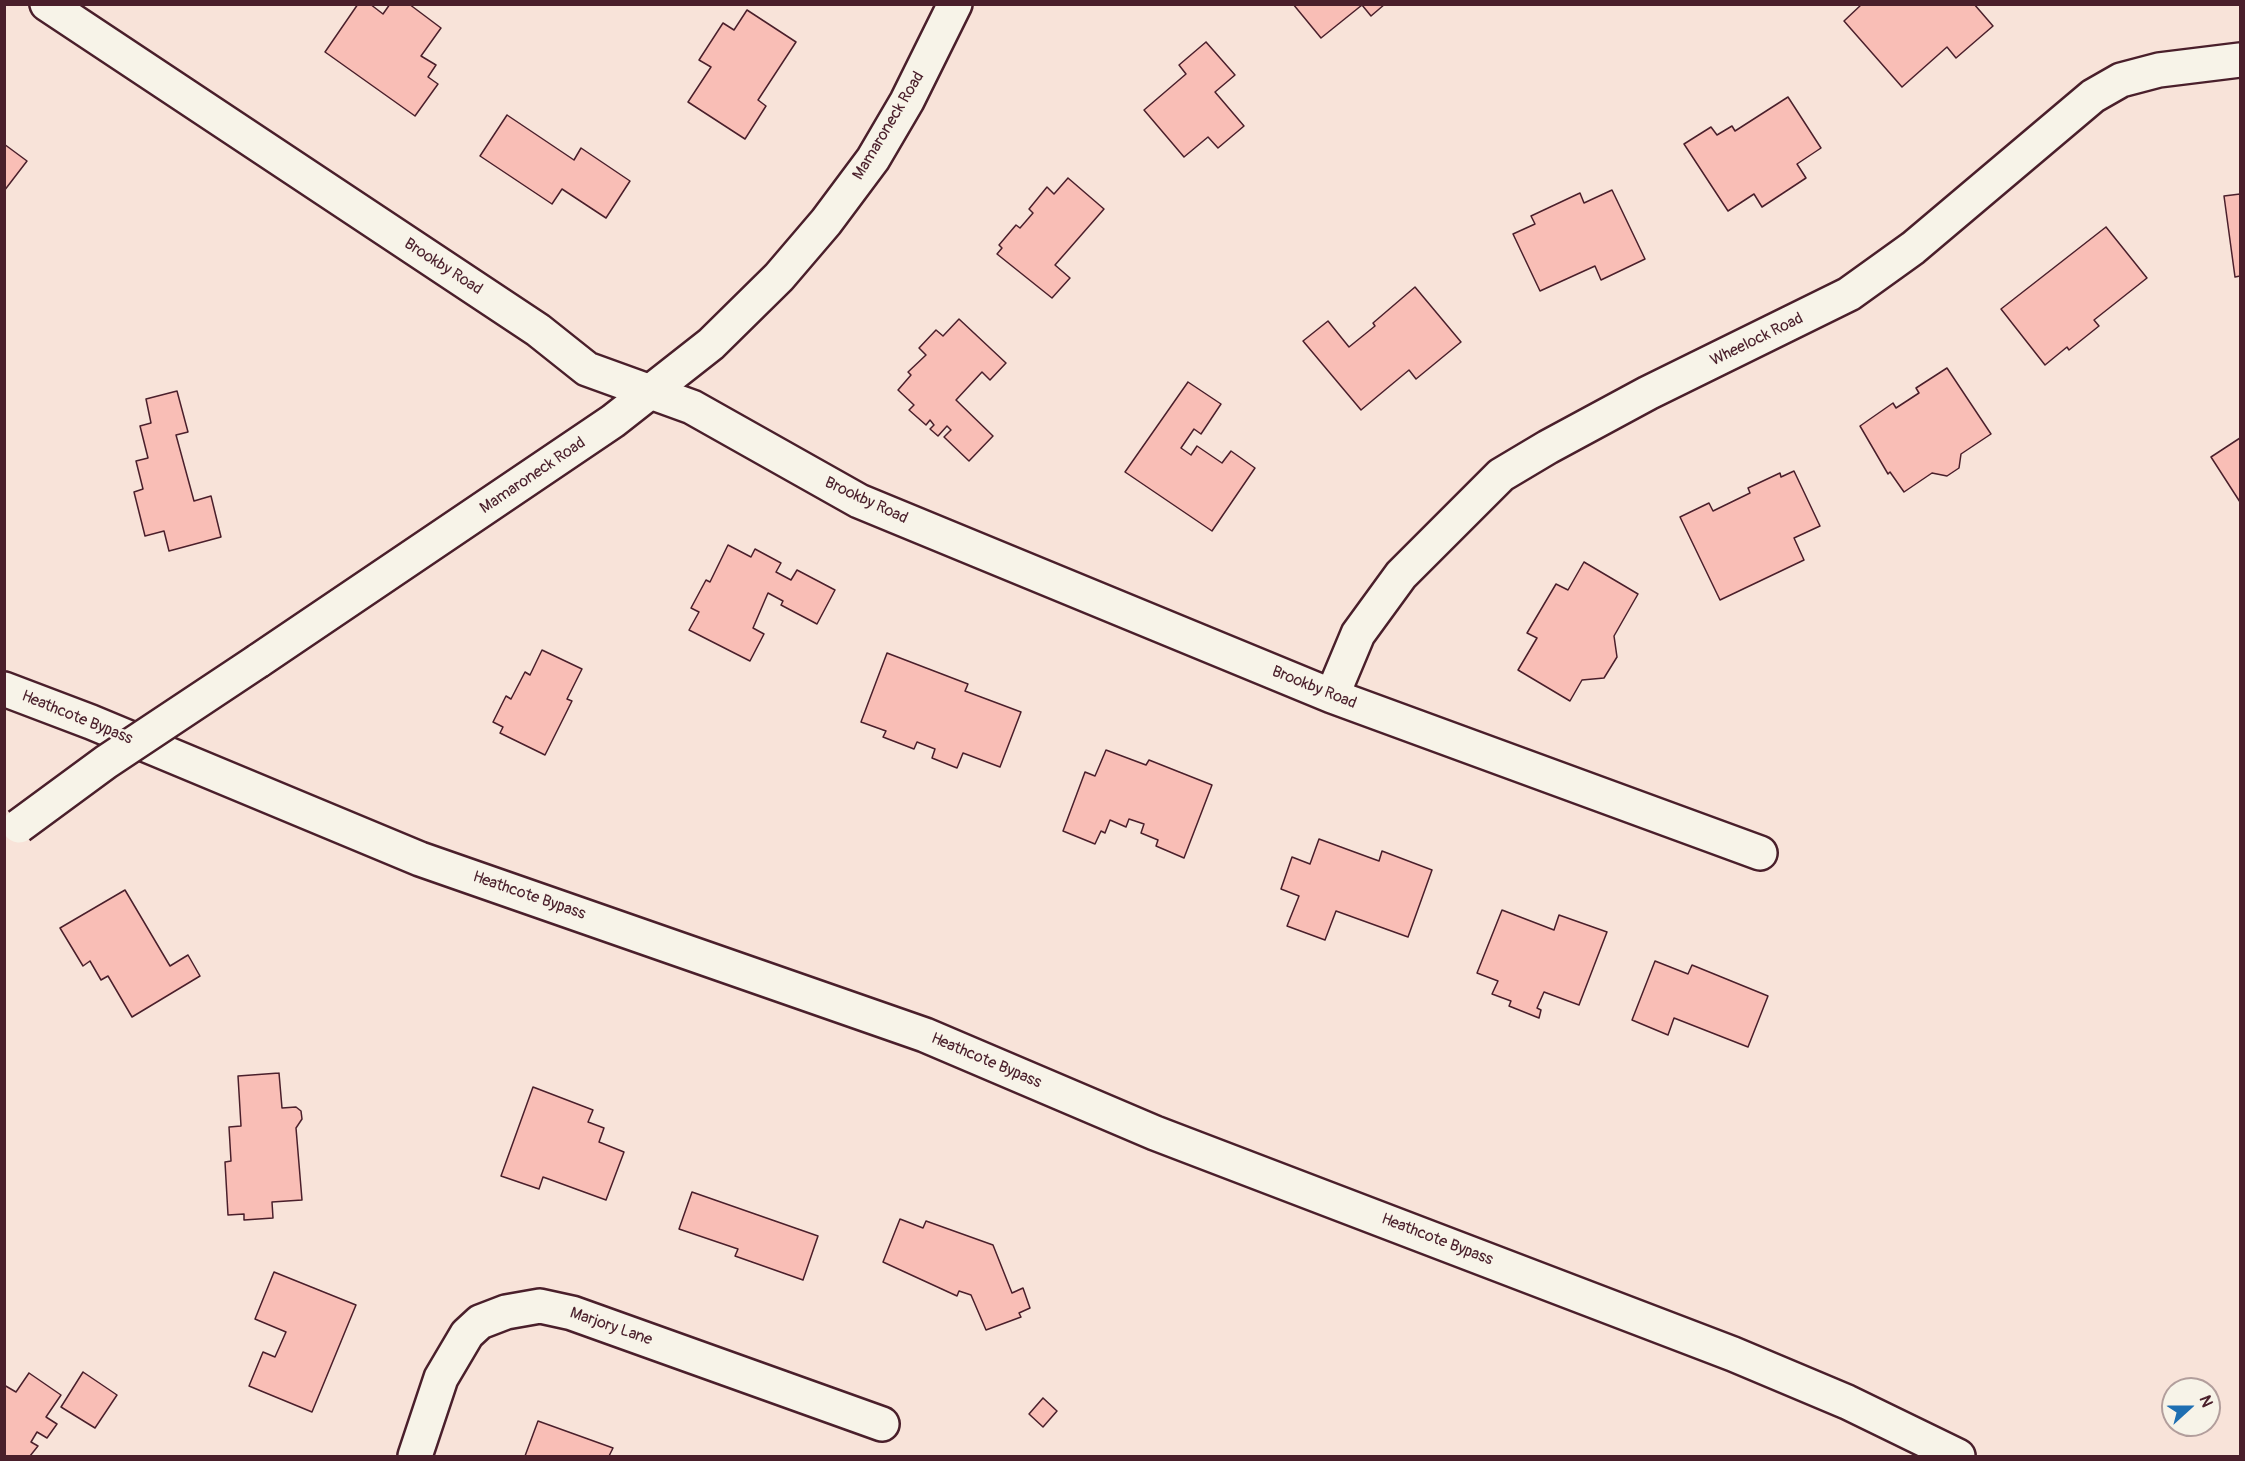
<!DOCTYPE html>
<html>
<head>
<meta charset="utf-8">
<style>
	body { margin:0 }
	#map { position:relative; width:2245px; height:1461px; overflow:hidden; background:#f8e3d9; font-family:Pangolin,sans-serif }
	canvas { display:block }
	.frame { position:absolute; inset:0; border:6px solid #4a1f2b; pointer-events:none }
	.north { position:absolute; left:2161px; top:1377px; width:60px; height:60px; box-sizing:border-box; background:#f7f3e8; border:2px solid #b29e9c; border-radius:50%; rotate:69deg; font-size:16px; font-weight:700; line-height:24px; text-align:center; color:#4a1f2b }
	.north::after { content:''; display:block; margin:auto; width:21px; height:27px; background:#1f6fb2; clip-path:polygon(50% 0,100% 100%,50% 72%,0 100%) }
</style>
</head>
<body>
<div id="map">
<canvas width="2245" height="1461"></canvas>
<div class="frame"></div>
<div class="north">N</div>
</div>
<script>
const context = document.querySelector('canvas').getContext('2d');
context.lineJoin = 'round';
function fill(path, color) { context.fillStyle = color; context.fill(path, 'evenodd'); }
const poly = rows => new Path2D(rows.map(r => 'M' + r).join(''));
function trace(path, color, width, dash) { context.strokeStyle = color; context.lineWidth = width; context.lineCap = dash ? 'butt' : 'round'; context.setLineDash(dash || []); context.stroke(path); }
function drawText(font, color, halo, rows, align = 'center') {
  context.font = font + ' Pangolin,sans-serif'; context.lineWidth = 5; context.setLineDash([]); context.textBaseline = 'middle'; context.strokeStyle = halo; context.fillStyle = color; for (const [text, x, y, turn = 0] of rows) {
    context.save(); context.translate(x, y); context.rotate((+turn || 0) * Math.PI / 180); context.textAlign = isNaN(turn) ? turn : align; if (halo) context.strokeText(text, 0, 0); context.fillText(text, 0, 0); context.restore();
  }
}
const building = poly([
	[358,4,370,4,383,14,390,4,409,4,441,28,421,56,436,65,428,77,438,84,415,116,325,52,358,4],
	[1293,4,1385,4,1371,16,1362,5,1321,38,1293,4],
	[1862,4,1974,4,1993,26,1956,58,1947,47,1902,87,1844,21,1862,4],
	[747,10,796,42,758,100,766,106,745,139,688,102,711,67,699,60,723,23,734,30,747,10],
	[1206,42,1235,75,1215,92,1244,126,1218,148,1208,137,1184,157,1144,110,1186,74,1179,65,1206,42],
	[1788,97,1821,148,1797,164,1806,178,1762,207,1754,194,1728,211,1684,144,1711,127,1717,135,1732,126,1735,131,1788,97],
	[507,115,574,160,581,148,630,181,606,218,562,189,552,204,480,156,507,115],
	[4,144,27,161,4,191,4,144],
	[1068,178,1104,209,1055,265,1070,278,1052,298,997,254,1002,248,999,245,1016,225,1020,228,1033,213,1029,209,1047,187,1054,194,1068,178],
	[1612,190,1645,259,1601,280,1595,266,1540,291,1513,234,1535,224,1531,216,1580,193,1584,203,1612,190],
	[2240,194,2240,276,2235,277,2224,196,2240,194],
	[2106,227,2147,278,2094,320,2099,326,2069,350,2067,347,2045,365,2001,309,2106,227],
	[1415,287,1461,342,1416,379,1409,370,1361,410,1303,341,1328,321,1349,347,1375,326,1373,323,1415,287],
	[959,319,1006,363,990,380,982,372,956,400,993,436,969,461,944,437,951,430,947,426,938,436,930,429,934,425,930,420,926,425,909,410,914,405,898,390,911,375,908,372,926,355,919,348,936,330,943,336,959,319],
	[1947,368,1991,434,1961,454,1959,468,1947,476,1932,473,1904,492,1890,472,1888,474,1860,426,1893,403,1896,408,1919,393,1916,388,1947,368],
	[1188,382,1221,404,1201,434,1194,429,1181,448,1191,455,1197,446,1222,463,1231,451,1255,468,1212,531,1125,472,1188,382],
	[177,391,188,432,176,435,194,501,211,496,221,537,169,551,164,531,145,536,134,492,143,489,136,461,148,458,140,426,151,423,146,399,177,391],
	[2240,438,2240,502,2211,457,2240,438],
	[1794,471,1820,526,1794,538,1804,560,1720,600,1680,517,1709,503,1713,511,1750,493,1748,488,1780,473,1781,477,1794,471],
	[728,545,751,557,755,549,781,563,776,572,791,580,797,570,835,590,817,624,781,605,783,601,768,593,753,628,764,634,750,661,689,630,699,612,691,608,706,580,710,582,728,545],
	[1584,562,1638,594,1614,636,1617,657,1604,678,1582,680,1570,701,1518,670,1537,638,1527,633,1556,584,1568,590,1584,562],
	[542,650,582,669,567,699,572,701,545,755,500,733,503,727,493,722,506,696,511,699,525,672,530,675,542,650],
	[887,653,968,684,965,691,1021,712,1000,767,963,753,957,768,932,758,935,749,917,742,914,749,883,737,886,731,861,722,887,653],
	[1106,750,1146,765,1149,760,1212,785,1184,858,1156,846,1158,840,1141,833,1144,824,1129,819,1126,827,1110,820,1105,833,1101,831,1095,844,1063,831,1085,772,1095,776,1106,750],
	[1319,839,1379,861,1382,851,1432,870,1408,937,1336,911,1325,940,1287,926,1299,896,1281,889,1292,857,1310,864,1319,839],
	[125,890,170,966,188,955,200,976,132,1017,108,976,101,980,90,961,83,966,60,928,125,890],
	[1502,910,1554,930,1559,915,1607,932,1579,1005,1544,992,1537,1008,1541,1010,1539,1018,1509,1006,1511,1001,1492,994,1498,981,1477,973,1502,910],
	[1655,961,1688,974,1692,965,1768,996,1748,1047,1674,1018,1668,1035,1632,1020,1655,961],
	[279,1073,282,1108,296,1107,301,1111,302,1119,296,1128,302,1200,272,1202,273,1218,244,1220,244,1214,228,1215,225,1162,231,1161,229,1127,241,1126,238,1076,279,1073],
	[533,1087,593,1110,588,1122,604,1128,599,1142,624,1152,606,1200,543,1177,539,1189,501,1176,533,1087],
	[692,1192,818,1236,803,1280,735,1256,738,1249,679,1229,692,1192],
	[900,1219,923,1228,926,1221,993,1245,1012,1293,1023,1288,1030,1308,1019,1313,1021,1317,986,1330,971,1295,959,1291,957,1296,883,1262,900,1219],
	[274,1272,356,1305,312,1412,249,1386,263,1352,275,1357,286,1332,255,1319,274,1272],
	[83,1372,117,1395,95,1428,61,1407,83,1372],
	[29,1373,61,1395,46,1417,57,1424,47,1438,37,1432,31,1442,38,1446,30,1456,4,1456,4,1385,16,1392,29,1373],
	[1043,1398,1057,1411,1043,1427,1029,1414,1043,1398],
	[538,1421,613,1448,609,1456,525,1456,538,1421]
]);
const minor = poly([
	[47,4,538,330,587,369,692,407,859,501,1332,696,1760,853],
	[1332,696,1358,634,1401,575,1501,475,1548,447,1648,393,1849,294,1913,248,2093,96,2121,80,2159,70,2240,60],
	[415,1456,441,1378,467,1334,480,1322,506,1312,540,1306,572,1313,882,1424]
]);
const tertiary = poly([
	[258,661,613,421,711,344,779,277,826,222,873,159,907,101,955,4]
]);
const secondary = poly([
	[4,689,91,722,420,859,925,1035,1155,1133,1733,1354,1847,1402,1958,1456]
]);
const tertiaryBridge = poly([
	[19,826,106,762,258,661]
]);
const streetNames = [
	["Mamaroneck Road",889,126,-59],
	["Brookby Road",443,267,33],
	["Wheelock Road",1757,340,-26],
	["Mamaroneck Road",533,476,-34],
	["Brookby Road",866,501,25],
	["Brookby Road",1314,688,22],
	["Heathcote Bypass",77,718,22],
	["Heathcote Bypass",529,896,19],
	["Heathcote Bypass",986,1061,23],
	["Heathcote Bypass",1437,1240,21],
	["Marjory Lane",611,1327,19]
];
fill(building, '#f9beb6');
trace(building, '#4a1f2b', 1.5);
trace(minor, '#4a1f2b', 38);
trace(tertiary, '#4a1f2b', 38);
trace(secondary, '#4a1f2b', 38);
trace(minor, '#f7f3e8', 33);
trace(tertiary, '#f7f3e8', 33);
trace(secondary, '#f7f3e8', 33);
trace(tertiaryBridge, '#4a1f2b', 38, []);
trace(tertiaryBridge, '#f7f3e8', 33);
drawText('16px', '#4a1f2b', '#f7f3e8', streetNames);
</script>
</body>
</html>
